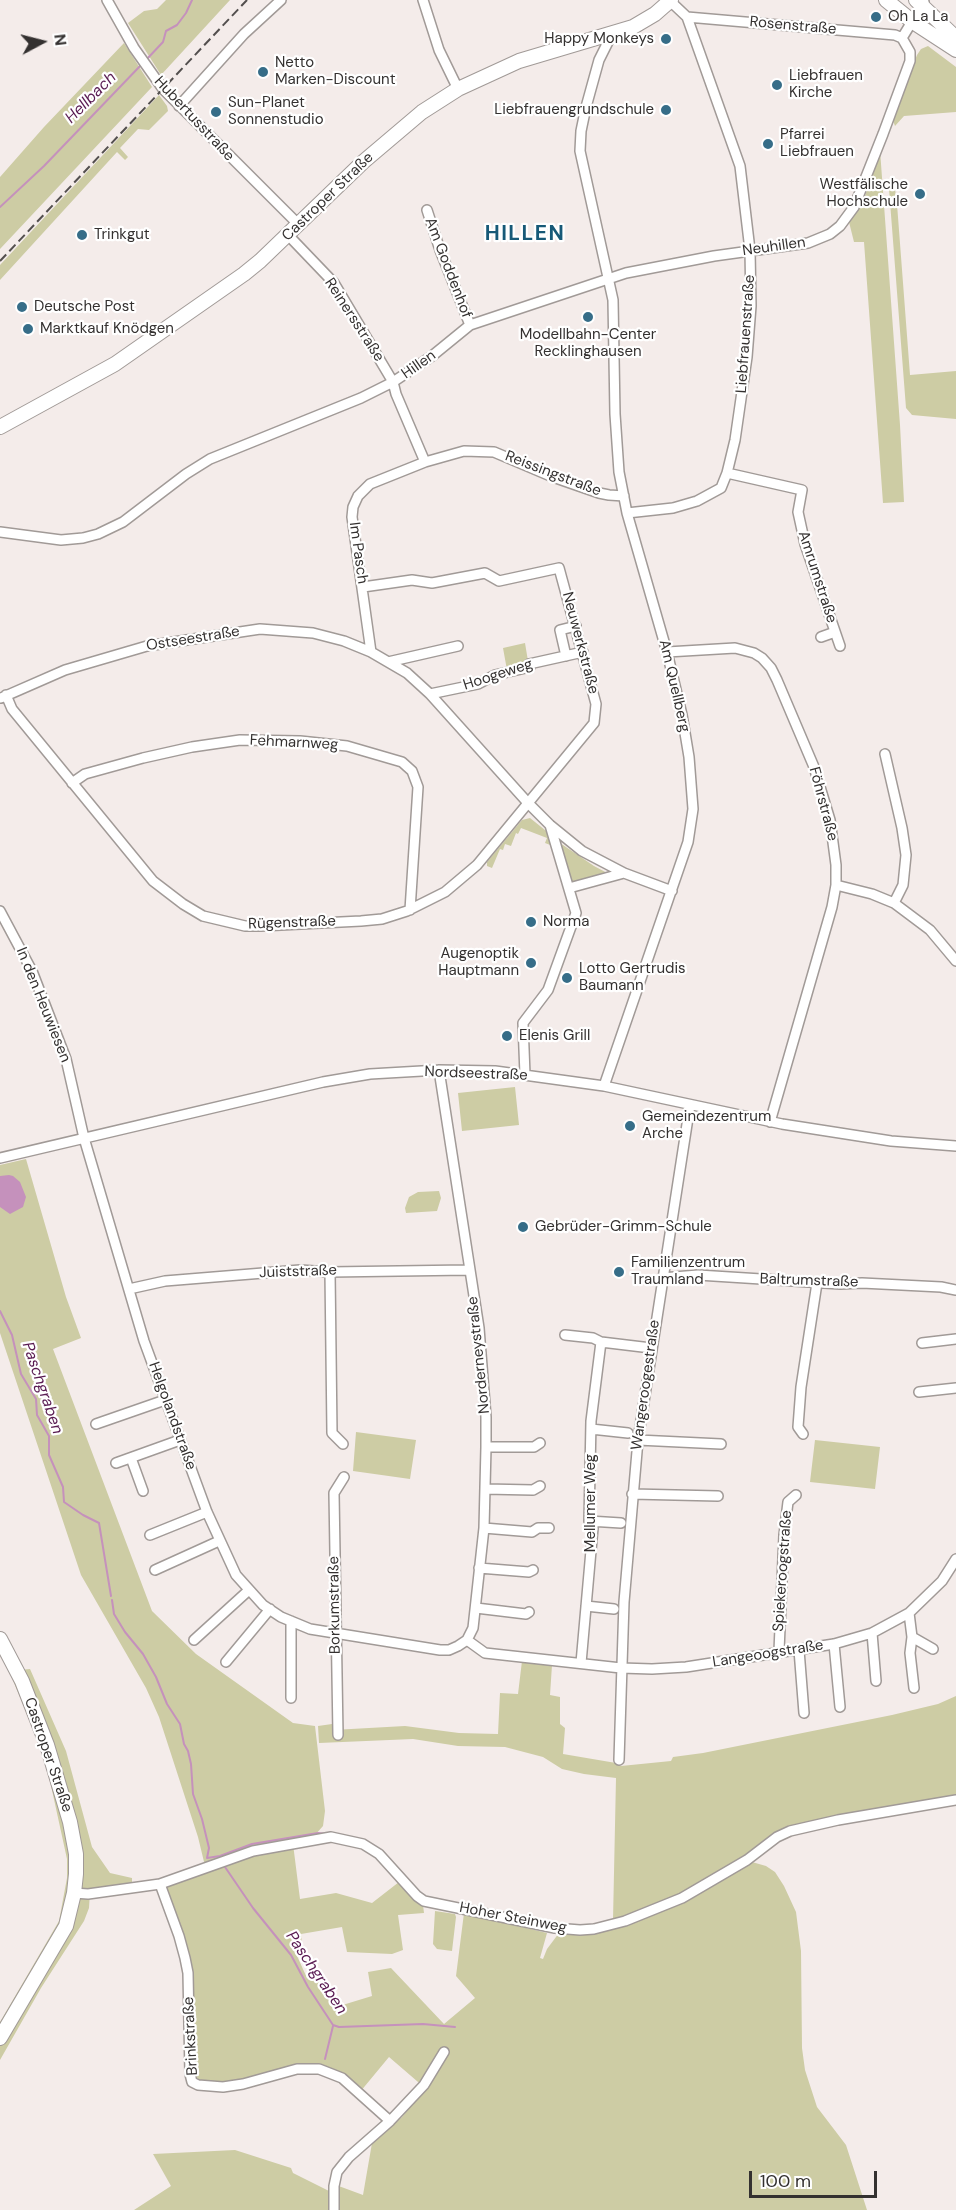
<!DOCTYPE html>
<html>
<head>
<meta charset="utf-8">
<style>
	body { margin:0 }
	#map { position:relative; width:956px; height:2210px; overflow:hidden; background:#f4ecea; font-family:"DM Sans",sans-serif }
	canvas { display:block }
	.north { position:absolute; left:12px; top:12px; width:60px; height:60px; -webkit-text-stroke:4px #fff; paint-order:stroke; rotate:83deg; font-size:16px; font-weight:700; line-height:24px; text-align:center; color:#343130 }
	.north::after { content:''; display:block; margin:auto; width:21px; height:27px; background:#343130; clip-path:polygon(50% 0,100% 100%,50% 72%,0 100%) }
	.scale { position:absolute; left:749px; top:2171px; width:128px; height:27px; box-sizing:border-box; border:3px solid #343130; border-top:0; padding-left:8px; font-size:18px; line-height:21px; white-space:nowrap; color:#343130; -webkit-text-stroke:4px #fff; paint-order:stroke }
</style>
</head>
<body>
<div id="map">
<canvas width="956" height="2210"></canvas>
<div class="north">N</div>
<div class="scale">100 m</div>
</div>
<script>
const context = document.querySelector('canvas').getContext('2d');
context.lineJoin = 'round';
function fill(path, color) { context.fillStyle = color; context.fill(path, 'evenodd'); }
const poly = rows => new Path2D(rows.map(r => 'M' + r).join(''));
function trace(path, color, width, dash) { context.strokeStyle = color; context.lineWidth = width; context.lineCap = dash ? 'butt' : 'round'; context.setLineDash(dash || []); context.stroke(path); }
function drawText(font, color, halo, rows, align = 'center') {
  context.font = font + ' "DM Sans",sans-serif'; context.lineWidth = 4.5; context.setLineDash([]); context.textBaseline = 'middle'; context.strokeStyle = halo; context.fillStyle = color; for (const [text, x, y, turn = 0] of rows) {
    context.save(); context.translate(x, y); context.rotate((+turn || 0) * Math.PI / 180); context.textAlign = isNaN(turn) ? turn : align; if (halo) context.strokeText(text, 0, 0); context.fillText(text, 0, 0); context.restore();
  }
}
const green = poly([
	[166,0,230,0,161,75,128,23,144,11,157,9],
	[124,43,152,87,0,249,0,177,44,127],
	[928,46,956,67,956,112,904,116,895,126,892,118,917,55,921,49],
	[159,95,167,106,168,111,149,130,138,129,120,148,128,157,125,160,117,152,0,280,0,265],
	[880,150,900,425,904,502,883,503,864,242,854,242,849,222,862,205],
	[889,189,895,189,897,204,910,375,956,371,956,419,912,415,906,408],
	[525,643,528,661,520,663,520,667,507,670,503,648],
	[530,818,550,834,553,846,545,843,547,838,521,828,518,834,516,833,511,846,505,844,503,850,500,849,492,868,487,866,487,862,522,820],
	[560,843,594,866,611,875,573,885],
	[515,1087,519,1125,462,1131,458,1093],
	[26,1159,66,1297,81,1338,53,1349,152,1611,196,1654,293,1723,315,1726,325,1811,323,1826,315,1835,205,1866,198,1837,159,1717,146,1688,81,1575,0,1333,0,1165],
	[439,1191,441,1198,437,1211,406,1213,405,1208,409,1197,418,1192],
	[356,1432,416,1440,410,1479,353,1471],
	[815,1440,880,1447,875,1489,810,1482],
	[522,1661,552,1665,550,1695,560,1697,560,1724,565,1728,563,1754,616,1763,621,1766,671,1761,673,1757,703,1753,892,1715,938,1704,956,1696,956,1802,799,1832,780,1841,752,1862,766,1866,775,1872,784,1886,796,1912,801,1951,802,2048,805,2070,817,2107,846,2145,867,2210,134,2210,171,2186,153,2154,235,2150,291,2168,293,2173,329,2191,336,2185,363,2195,372,2143,402,2117,425,2088,389,2057,360,2092,312,2068,240,2084,208,2085,194,2077,190,1974,161,1884,191,1873,293,1844,300,1899,336,1893,372,1903,399,1882,415,1900,423,1905,424,1913,398,1915,403,1950,392,1954,347,1952,342,1927,301,1934,302,1945,293,1947,307,1978,318,1976,336,2007,372,1996,368,1972,391,1968,444,2024,475,1998,456,1976,464,1913,547,1933,540,1958,543,1959,547,1949,559,1933,613,1920,616,1778,584,1774,562,1769,543,1757,505,1747,458,1746,413,1739,319,1743,318,1726,332,1724,333,1730,405,1726,459,1733,498,1734,500,1693,518,1694],
	[30,1669,66,1751,92,1847,110,1873,132,1878,132,1887,90,1892,89,1908,84,1921,41,1988,0,2060,0,2022,59,1921,67,1878,67,1859,50,1781,38,1740,9,1671],
	[435,1911,455,1914,456,1917,452,1951,437,1949,433,1944]
]);
const water = poly([
	[9,1175,13,1176,20,1182,26,1197,23,1207,10,1214,0,1207,0,1176]
]);
const stream = poly([
	[146,60,163,42,166,31,177,25,186,13,192,0],
	[0,207,44,166,142,64],
	[0,1311,12,1335,21,1374,36,1399,37,1415,49,1436,49,1455,63,1487,64,1502,83,1515,99,1523,111,1596],
	[112,1600,114,1614,125,1632,143,1654,156,1677,167,1704,180,1724,184,1744,188,1751,191,1764,193,1794,202,1819,209,1848,207,1858,220,1856,252,1844,318,1833,327,1834],
	[225,1867,253,1908,291,1955,308,1987,333,2025,339,2027,423,2024,455,2027],
	[325,2059,333,2026]
]);
const street = poly([
	[107,0,134,48,163,89,298,224],
	[423,0,439,50,458,89],
	[670,1,687,17,895,35,902,38],
	[902,38,924,2],
	[179,106,244,34,281,0],
	[427,210,440,250,470,325],
	[288,235,334,283,393,382,396,394,425,462,464,451,494,452,553,477,599,493,609,495,624,496],
	[727,473,802,490,798,512,805,544,840,646],
	[627,513,673,508,697,501,721,488,727,473,735,440,747,357,751,306,750,250,740,166,687,17],
	[0,532,61,540,83,538,98,534,123,522,186,474,210,459,361,398,393,382,432,356,470,325,626,273,714,256,808,243,830,234,840,226,854,207,883,134,910,61,910,52,902,38],
	[821,637,835,632],
	[371,652,352,517,353,507,358,496,370,484,425,462],
	[667,652,735,648,754,653,762,658,771,668,777,680,814,767,830,820,836,865,836,885,832,907,770,1122],
	[566,656,560,630,576,626],
	[388,662,458,646],
	[430,694,478,684,495,675,530,667,529,664,583,652],
	[6,695,12,709,153,881,183,904,203,916,245,926,261,926,361,921,382,919,407,911,445,892,477,865,594,723,596,704,559,568,499,581,485,573,432,583,412,580,363,587],
	[1,698,65,670,147,646,260,629,313,633,344,641,371,652,407,673,430,694,528,803,550,825,582,851,624,873,672,891],
	[885,754,902,828,906,855,903,885,894,903],
	[72,783,85,774,143,758,192,747,240,740,300,741,347,746,402,762,412,771,418,787,410,910],
	[836,885,872,894,894,903,930,930,956,961],
	[569,888,624,873],
	[0,911,32,971,66,1059,84,1138,144,1341,207,1512,236,1575,263,1605,281,1617,310,1629,440,1650,449,1650,458,1646,467,1640,473,1628,484,1528,486,1447,486,1417,479,1328,439,1070],
	[525,1075,523,1023,548,990,576,913,550,825],
	[604,1086,688,842,693,809,689,757,682,715,667,652,627,513,619,472,615,414,613,300,580,151,581,131,586,107,599,60,612,34],
	[0,1158,323,1082,370,1074,439,1070,495,1071,604,1086,782,1124,891,1141,956,1146],
	[330,1272,332,1433,343,1444],
	[662,1278,698,1275,840,1284,862,1283,941,1287,956,1290],
	[129,1289,165,1281,300,1270,330,1272,468,1270],
	[565,1335,593,1338,601,1342],
	[922,1343,956,1339],
	[919,1392,956,1388],
	[96,1424,165,1400],
	[591,1429,628,1433],
	[803,1434,798,1427,801,1387,817,1283],
	[638,1440,721,1444],
	[486,1447,534,1447,540,1443],
	[131,1458,143,1491],
	[116,1463,180,1440],
	[485,1489,533,1490,540,1486],
	[632,1494,718,1496],
	[589,1521,621,1523],
	[484,1528,532,1532,538,1528,549,1528],
	[150,1535,207,1512],
	[479,1568,529,1572,533,1570],
	[155,1570,219,1541],
	[586,1606,614,1609],
	[476,1608,526,1614,529,1612],
	[909,1613,912,1637,910,1653,914,1688],
	[291,1621,291,1698],
	[872,1633,876,1681],
	[912,1637,933,1649],
	[194,1640,249,1590],
	[467,1640,485,1653,621,1668,652,1669,686,1667,834,1644,872,1633,909,1613,942,1581,956,1559],
	[834,1644,840,1707],
	[799,1650,804,1713],
	[779,1651,784,1535,788,1502,796,1495],
	[226,1662,270,1609],
	[581,1663,593,1528,589,1521,591,1421,601,1342,651,1348],
	[338,1735,334,1493,344,1477],
	[619,1760,624,1602,638,1440,690,1105],
	[160,1884,179,1936,185,1958,188,1973,190,2074,192,2082,198,2085,223,2087,243,2084,297,2069,319,2069,342,2078,390,2121,349,2157,337,2172,334,2186,334,2210],
	[74,1893,88,1894,160,1884,253,1851,331,1837,363,1844,379,1854,417,1896,424,1901,555,1928,580,1930,594,1929,625,1921,682,1898,747,1860,777,1837,790,1831,838,1820,956,1800],
	[390,2121,424,2085,444,2052]
]);
const secondary = poly([
	[886,0,913,22,956,50],
	[916,0,956,38],
	[0,427,115,364,244,274,260,261,363,162,422,112,458,89,519,61,633,27,655,14,671,0],
	[0,1639,22,1681,47,1745,70,1822,76,1854,76,1874,74,1893,66,1926,0,2038]
]);
const rail = poly([
	[0,261,247,0]
]);
const markers = [
	[876,17,6,"#366d88"],
	[666,39,6,"#366d88"],
	[263,72,6,"#366d88"],
	[777,85,6,"#366d88"],
	[666,110,6,"#366d88"],
	[216,112,6,"#366d88"],
	[768,144,6,"#366d88"],
	[920,194,6,"#366d88"],
	[82,235,6,"#366d88"],
	[22,307,6,"#366d88"],
	[588,317,6,"#366d88"],
	[28,329,6,"#366d88"],
	[531,922,6,"#366d88"],
	[531,963,6,"#366d88"],
	[567,978,6,"#366d88"],
	[507,1036,6,"#366d88"],
	[630,1126,6,"#366d88"],
	[523,1227,6,"#366d88"],
	[619,1272,6,"#366d88"]
];
const poiNames = [
	["Oh La La",888,17],
	["Happy Monkeys",654,39,"right"],
	["Netto",275,63],
	["Marken-Discount",275,80],
	["Liebfrauen",789,76],
	["Kirche",789,93],
	["Sun-Planet",228,103],
	["Sonnenstudio",228,120],
	["Liebfrauengrundschule",654,110,"right"],
	["Pfarrei",780,135],
	["Liebfrauen",780,152],
	["Westfälische",908,185,"right"],
	["Hochschule",908,202,"right"],
	["Trinkgut",94,235],
	["Deutsche Post",34,307],
	["Marktkauf Knödgen",40,329],
	["Modellbahn-Center",588,335,"center"],
	["Recklinghausen",588,352,"center"],
	["Norma",543,922],
	["Augenoptik",519,954,"right"],
	["Hauptmann",519,971,"right"],
	["Lotto Gertrudis",579,969],
	["Baumann",579,986],
	["Elenis Grill",519,1036],
	["Gemeindezentrum",642,1117],
	["Arche",642,1134],
	["Gebrüder-Grimm-Schule",535,1227],
	["Familienzentrum",631,1263],
	["Traumland",631,1280]
];
const streetNames = [
	["Rosenstraße",793,26,5],
	["Hubertusstraße",194,119,47],
	["Castroper Straße",328,197,-44],
	["Neuhillen",774,247,-8],
	["Am Goddenhof",448,268,69],
	["Reinersstraße",354,320,57],
	["Liebfrauenstraße",746,334,-86],
	["Hillen",419,365,-35],
	["Reissingstraße",553,474,21],
	["Im Pasch",358,553,82],
	["Amrumstraße",817,577,72],
	["Ostseestraße",193,639,-9],
	["Neuwerkstraße",580,643,75],
	["Hoogeweg",498,675,-18],
	["Am Quellberg",674,686,77],
	["Fehmarnweg",294,743,3],
	["Föhrstraße",823,804,75],
	["Rügenstraße",292,923,-2],
	["In den Heuwiesen",43,1005,68],
	["Nordseestraße",476,1074,2],
	["Juiststraße",298,1272,-2],
	["Baltrumstraße",809,1281,2],
	["Norderneystraße",479,1355,-96],
	["Wangeroogestraße",646,1385,-82],
	["Helgolandstraße",172,1416,70],
	["Mellumer Weg",591,1503,-90],
	["Spiekeroogstraße",783,1571,-86],
	["Borkumstraße",335,1605,-91],
	["Langeoogstraße",768,1654,-9],
	["Castroper Straße",48,1755,71],
	["Hoher Steinweg",513,1918,11],
	["Brinkstraße",191,2036,-93]
];
const waterNames = [
	["Hellbach",91,98,-45],
	["Paschgraben",42,1388,71],
	["Paschgraben",316,1973,56]
];
const districtNames = [
	["HILLEN",525,234]
];
fill(green, '#cdcca4');
fill(water, '#c591bc');
trace(stream, '#c591bc', 2);
trace(street, '#a19a97', 12);
trace(secondary, '#a19a97', 16);
trace(street, '#fff', 9);
trace(secondary, '#fff', 14);
trace(rail, '#534f4e', 2, [9, 4.5]);
for (const [x, y, r, color] of markers) { const dot = new Path2D(); dot.arc(x, y, r, 0, 2 * Math.PI); context.fillStyle = color; context.fill(dot); trace(dot, '#fff', 2); }
drawText('15px', '#343130', '#fff', poiNames, 'left');
drawText('15px', '#343130', '#fff', streetNames);
drawText('italic 16px', '#591b52', '#fff', waterNames);
context.letterSpacing = '1.5px';
drawText('bold 21px', '#175977', '#fff', districtNames);
context.letterSpacing = '0px';
</script>
</body>
</html>
